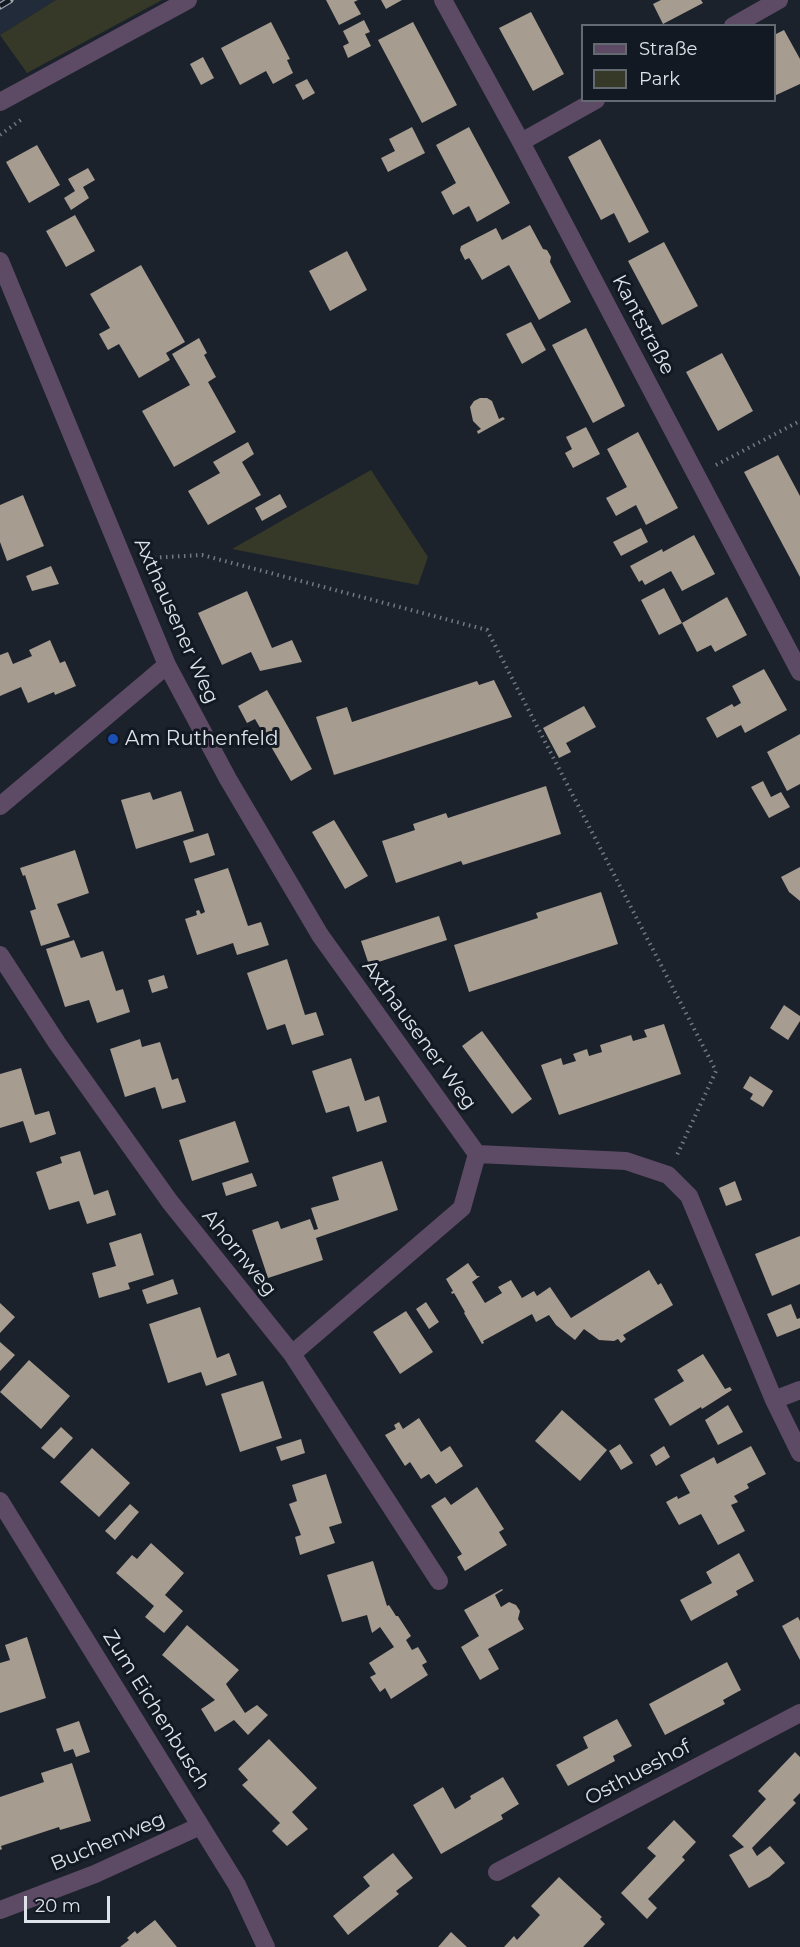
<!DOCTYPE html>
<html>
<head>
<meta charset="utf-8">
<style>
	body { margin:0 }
	#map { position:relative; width:800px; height:1947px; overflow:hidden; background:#1b222c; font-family:Montserrat,sans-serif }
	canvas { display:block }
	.legend { position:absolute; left:581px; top:24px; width:195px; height:78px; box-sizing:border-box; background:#121922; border:2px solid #646a72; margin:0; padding:8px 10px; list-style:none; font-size:18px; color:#dee3ea }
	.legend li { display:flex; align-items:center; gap:12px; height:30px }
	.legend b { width:30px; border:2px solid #646a72 }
	.scale { position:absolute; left:24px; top:1896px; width:86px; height:27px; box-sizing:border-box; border:3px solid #dee3ea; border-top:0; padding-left:8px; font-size:18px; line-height:21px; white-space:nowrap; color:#dee3ea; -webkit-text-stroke:4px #121922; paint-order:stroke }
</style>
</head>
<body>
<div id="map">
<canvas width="800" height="1947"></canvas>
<ul class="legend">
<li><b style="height:8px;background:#5d4a65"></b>Straße</li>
<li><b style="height:16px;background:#363927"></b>Park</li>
</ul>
<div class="scale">20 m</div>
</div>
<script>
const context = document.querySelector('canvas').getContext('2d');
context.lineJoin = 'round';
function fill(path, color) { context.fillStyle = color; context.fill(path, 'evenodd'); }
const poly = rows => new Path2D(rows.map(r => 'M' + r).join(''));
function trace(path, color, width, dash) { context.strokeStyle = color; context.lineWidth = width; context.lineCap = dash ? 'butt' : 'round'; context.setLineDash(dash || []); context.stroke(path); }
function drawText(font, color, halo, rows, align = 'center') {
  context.font = font + ' Montserrat,sans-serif'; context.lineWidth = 6; context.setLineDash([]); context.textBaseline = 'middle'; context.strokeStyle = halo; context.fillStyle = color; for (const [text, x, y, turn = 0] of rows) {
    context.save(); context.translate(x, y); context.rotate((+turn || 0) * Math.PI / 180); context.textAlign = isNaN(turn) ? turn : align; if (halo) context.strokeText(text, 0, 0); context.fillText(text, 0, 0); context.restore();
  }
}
const built = poly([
	[0,0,56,0,0,35]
]);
const green = poly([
	[56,0,162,0,27,73,0,35],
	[371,470,428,557,418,585,232,549]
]);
const building = poly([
	[326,0,358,0,354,2,361,14,339,25],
	[381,0,402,0,386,9],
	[661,0,701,0,703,3,663,24,653,4],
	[531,12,564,74,533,91,499,28],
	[364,20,370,32,365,34,371,46,348,58,343,46,349,43,343,31],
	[271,22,290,59,287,60,293,73,273,84,266,71,240,85,221,48],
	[413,22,457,105,422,123,378,40],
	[784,30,800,59,800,84,774,96,774,35],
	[203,57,214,78,201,85,190,64],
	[307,79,315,93,303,100,295,85],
	[412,127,425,153,388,172,381,158,395,151,389,139],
	[469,127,510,203,477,222,469,206,453,215,441,192,456,183,436,145],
	[600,139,649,232,629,243,614,213,601,220,568,157],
	[37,145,60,185,29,203,6,162],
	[88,168,95,180,83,187,89,198,71,210,64,198,75,191,68,179],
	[75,215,95,251,66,267,46,231],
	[530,225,543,249,547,250,551,257,550,262,571,302,539,320,509,265,482,280,471,261,469,258,465,260,460,250,461,246,496,228,502,240],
	[664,242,698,306,662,325,628,261],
	[347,251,367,290,330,311,309,271],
	[141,265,185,342,166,353,170,360,139,378,119,344,108,350,99,334,110,328,90,294],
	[531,322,546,350,522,364,506,334],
	[586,328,625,406,593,423,552,345],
	[199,338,207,353,204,355,216,377,208,382,236,432,174,467,142,411,190,385,172,354],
	[722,353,753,411,718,431,686,372],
	[480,398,487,398,492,401,499,419,503,417,505,419,478,434,477,431,481,429,473,421,470,407,474,401],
	[586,427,600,454,573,468,565,453,572,449,566,437],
	[638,432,678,508,646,525,636,505,616,516,606,498,627,487,607,449],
	[248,442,254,454,242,462,261,495,208,525,188,491,220,473,213,462],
	[778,455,800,496,800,577,744,472],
	[280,494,287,507,262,521,255,508],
	[23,495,44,546,7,561,0,542,0,505],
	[641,528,648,542,621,556,613,542],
	[694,535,715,574,682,591,671,571,645,585,642,580,639,582,630,566,662,549,663,552],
	[51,566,59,584,32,591,26,576],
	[664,588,682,623,659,635,641,600],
	[247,591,272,648,292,640,302,662,260,671,251,652,222,665,198,613],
	[727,597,747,635,715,652,711,645,697,652,682,623],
	[50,640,60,663,65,661,76,686,55,695,54,692,28,703,21,687,0,696,0,655,8,652,13,664,32,656,29,650],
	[764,669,787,710,745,733,741,725,717,738,706,718,732,704,734,707,741,703,732,686],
	[494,680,512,717,334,775,316,717,347,707,352,722,477,681,479,685],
	[267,690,312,769,291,781,255,719,247,723,238,706],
	[584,706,596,727,566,743,571,752,559,758,543,728],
	[800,734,800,784,787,791,767,752],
	[763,781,771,797,781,792,790,807,769,818,751,787],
	[546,786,561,834,463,865,461,861,396,883,382,841,415,830,413,824,446,813,448,818],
	[181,791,194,831,136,849,121,800,150,792,153,800],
	[334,820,368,876,345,889,312,832],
	[208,833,215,855,190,863,183,841],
	[75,850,89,893,57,904,70,937,41,946,30,911,36,909,25,875,23,876,20,868],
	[800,867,800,901,789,892,781,877],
	[228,868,248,926,261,922,269,945,237,955,233,943,197,955,185,919,197,915,196,911,199,910,201,914,205,912,194,879],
	[601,892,618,944,469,992,454,945,538,918,536,913],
	[439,916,447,940,369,965,361,941],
	[74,940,81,958,103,951,116,991,123,989,130,1012,97,1023,89,1000,65,1007,46,949],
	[287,959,305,1015,316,1012,324,1035,292,1045,285,1024,267,1030,247,973],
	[164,975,168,988,152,993,148,980],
	[784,1005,800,1016,800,1021,788,1040,770,1028],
	[664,1024,681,1074,559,1115,541,1065,561,1058,563,1065,576,1061,573,1054,587,1049,589,1056,602,1052,600,1045,631,1035,633,1041,647,1037,644,1030],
	[482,1031,532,1099,512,1114,462,1046],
	[140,1039,142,1047,160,1042,172,1080,178,1078,186,1102,162,1109,155,1087,125,1097,110,1049],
	[351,1058,365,1101,379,1096,387,1122,357,1132,349,1106,326,1113,312,1071],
	[21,1068,35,1115,49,1111,56,1134,30,1143,23,1121,0,1128,0,1074],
	[750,1076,773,1091,763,1107,750,1099,753,1094,743,1088],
	[235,1121,249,1162,192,1181,179,1140],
	[80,1151,94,1195,108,1190,116,1215,87,1224,79,1201,49,1210,36,1172,62,1163,60,1157],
	[382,1161,398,1210,316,1238,323,1260,268,1278,252,1230,278,1221,281,1229,310,1219,314,1230,318,1229,311,1208,339,1200,332,1177],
	[252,1173,257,1186,226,1196,222,1183],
	[735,1181,742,1200,726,1206,719,1188],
	[141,1233,154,1275,128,1283,130,1289,99,1298,92,1273,116,1266,109,1243],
	[800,1236,800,1284,772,1296,755,1254],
	[468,1263,477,1276,480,1276,472,1282,485,1303,502,1293,498,1287,511,1280,522,1298,534,1291,537,1296,550,1287,571,1318,649,1270,658,1285,661,1283,673,1305,623,1335,626,1339,621,1343,618,1339,614,1341,599,1340,584,1329,575,1340,556,1325,549,1315,536,1322,532,1314,483,1341,484,1343,482,1344,464,1313,465,1312,454,1293,452,1294,451,1292,453,1291,446,1279],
	[173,1279,178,1294,147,1304,142,1290],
	[426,1302,439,1322,429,1329,416,1309],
	[0,1303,15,1317,0,1333],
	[791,1304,797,1319,800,1318,800,1328,777,1337,767,1314],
	[200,1307,217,1358,229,1353,237,1375,206,1386,201,1372,168,1383,149,1324],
	[406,1311,433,1352,400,1374,373,1332],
	[0,1342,15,1355,0,1371],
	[703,1354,725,1389,730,1387,732,1390,702,1409,701,1407,670,1426,654,1399,684,1381,677,1370],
	[29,1360,70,1396,41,1429,0,1392],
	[263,1381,282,1438,240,1452,221,1394],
	[728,1405,743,1432,718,1445,705,1420],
	[562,1410,607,1450,580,1481,535,1441],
	[419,1418,441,1452,450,1446,463,1466,436,1484,429,1474,421,1479,410,1462,405,1466,385,1435,396,1429,394,1425,399,1422,403,1429],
	[61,1427,73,1438,54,1459,41,1448],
	[301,1439,305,1453,281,1461,276,1447],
	[620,1444,633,1463,621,1470,609,1451],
	[664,1446,670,1457,656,1466,650,1455],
	[751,1446,766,1474,747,1484,749,1488,734,1496,738,1502,731,1505,745,1531,718,1545,701,1514,679,1525,666,1502,677,1496,678,1499,690,1493,680,1475,714,1457,717,1464],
	[92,1448,130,1483,99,1517,60,1482],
	[326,1474,342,1523,329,1527,335,1543,300,1555,295,1537,301,1535,289,1504,297,1501,292,1485],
	[477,1487,504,1529,499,1532,507,1545,465,1571,457,1557,462,1554,431,1506,445,1497,451,1505],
	[130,1504,139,1512,115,1540,105,1531],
	[151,1543,184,1573,165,1595,183,1611,164,1633,145,1617,154,1606,116,1573,132,1555,137,1559],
	[739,1553,754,1581,736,1591,738,1595,691,1621,680,1600,712,1583,706,1572],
	[373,1561,387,1606,389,1605,396,1616,398,1616,411,1636,406,1640,412,1650,418,1647,427,1662,422,1665,428,1675,391,1699,385,1688,380,1692,370,1677,376,1674,369,1663,394,1647,380,1627,372,1633,367,1615,342,1622,327,1575],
	[502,1589,503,1590,495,1595,501,1607,509,1602,516,1605,520,1611,518,1619,524,1629,488,1649,499,1669,480,1680,461,1647,479,1636,464,1610],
	[798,1617,800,1621,800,1660,782,1626],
	[187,1625,239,1670,226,1684,245,1713,257,1705,268,1715,248,1735,234,1720,215,1732,201,1709,215,1700,162,1655],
	[27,1637,46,1698,0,1713,0,1663,10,1660,5,1645],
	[727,1662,741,1690,723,1700,725,1704,665,1735,649,1704],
	[617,1719,632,1746,613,1756,615,1761,568,1786,556,1765,588,1748,583,1737],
	[79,1721,90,1752,76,1757,73,1749,64,1752,56,1729],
	[269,1739,317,1788,292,1812,308,1829,287,1846,272,1831,280,1823,242,1785,248,1780,238,1769],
	[795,1752,800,1757,800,1793,793,1800,796,1803,752,1848,757,1856,770,1846,785,1863,769,1877,749,1888,729,1855,744,1847,732,1836,766,1799,758,1791],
	[72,1763,91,1821,60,1830,59,1827,1,1846,2,1849,0,1850,0,1797,44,1782,41,1773],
	[503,1777,519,1804,501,1815,503,1819,441,1854,413,1805,443,1787,455,1809,471,1799,470,1796],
	[674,1820,696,1842,682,1857,685,1860,648,1899,657,1908,647,1919,621,1893,656,1856,647,1848],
	[393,1853,413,1878,396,1891,399,1894,348,1935,333,1916,370,1886,363,1877],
	[559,1877,602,1917,600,1919,605,1924,583,1947,504,1947,514,1936,517,1940,540,1915,531,1906],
	[155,1920,177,1947,120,1947,129,1940,127,1938,135,1931,137,1934],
	[451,1932,467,1947,438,1947]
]);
const path = poly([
	[0,135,22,119],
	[716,465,800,421],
	[148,558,202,555,487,630,716,1071,677,1155]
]);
const minor = poly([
	[443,0,521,142,800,672],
	[733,26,779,0],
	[0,102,188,0],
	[521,142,596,100],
	[0,261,167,665,228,779,320,935,477,1154],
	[0,806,167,665],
	[0,955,57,1043,170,1202,292,1354,439,1581],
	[292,1354,462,1208,477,1154,626,1161,668,1175,689,1196,774,1400,800,1453],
	[774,1400,800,1390],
	[0,1501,237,1885,266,1947],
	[497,1872,800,1713],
	[0,1910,95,1874,200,1826]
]);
const rail = poly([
	[0,6,10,0]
]);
const markers = [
	[113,739,6,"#1a4fb4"]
];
const streetNames = [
	["Kantstraße",643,325,62],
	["Axthausener Weg",176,621,66],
	["Axthausener Weg",419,1035,54],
	["Ahornweg",239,1253,51],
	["Zum Eichenbusch",156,1710,58],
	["Osthueshof",638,1773,-28],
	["Buchenweg",108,1842,-23]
];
const poiNames = [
	["Am Ruthenfeld",125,739]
];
fill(built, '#212b3a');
fill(green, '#363927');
fill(building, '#a69c90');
trace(path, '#727981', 4, [1.5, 4.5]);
trace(minor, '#5d4a65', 18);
trace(rail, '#9fa5ad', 7);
trace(rail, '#121922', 4.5, [14]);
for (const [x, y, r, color] of markers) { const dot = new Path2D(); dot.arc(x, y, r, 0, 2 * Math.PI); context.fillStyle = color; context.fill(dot); trace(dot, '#121922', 2); }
drawText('20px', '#dee3ea', '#121922', streetNames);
drawText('20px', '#dee3ea', '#121922', poiNames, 'left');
</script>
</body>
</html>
